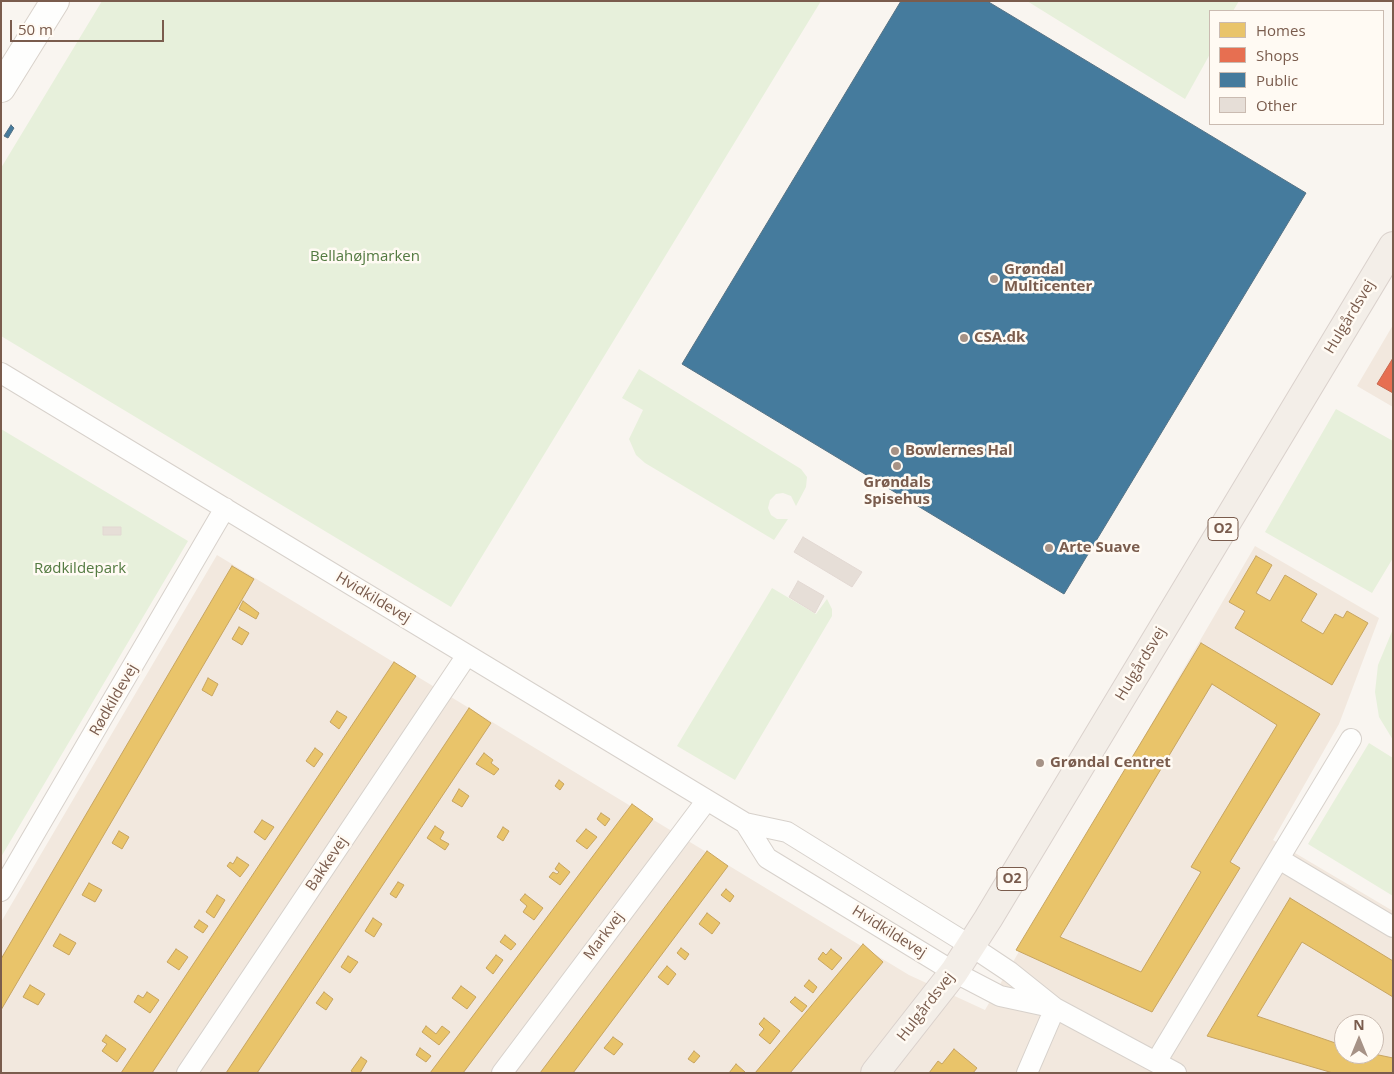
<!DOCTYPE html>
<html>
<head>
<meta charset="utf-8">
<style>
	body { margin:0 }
	#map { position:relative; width:1394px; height:1074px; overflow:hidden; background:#f9f5f0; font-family:"Open Sans",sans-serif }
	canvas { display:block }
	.frame { position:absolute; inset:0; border:2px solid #7a5c4d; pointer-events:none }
	.legend { position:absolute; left:1209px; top:10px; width:175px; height:115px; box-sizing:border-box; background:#fffaf3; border:1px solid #cabbb1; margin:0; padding:6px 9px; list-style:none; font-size:15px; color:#7a5c4d }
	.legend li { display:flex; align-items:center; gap:10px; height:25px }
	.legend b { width:25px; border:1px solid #cabbb1 }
	.north { position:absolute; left:1334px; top:1014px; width:50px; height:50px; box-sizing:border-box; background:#fffaf3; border:1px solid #cabbb1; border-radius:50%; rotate:0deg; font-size:14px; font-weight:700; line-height:20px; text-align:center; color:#7a5c4d }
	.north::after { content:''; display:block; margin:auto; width:18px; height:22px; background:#a69286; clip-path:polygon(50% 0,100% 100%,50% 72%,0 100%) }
	.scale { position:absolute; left:10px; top:20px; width:154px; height:22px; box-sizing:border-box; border:2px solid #7a5c4d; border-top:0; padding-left:6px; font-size:15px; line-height:18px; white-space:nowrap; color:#7a5c4d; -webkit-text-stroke:4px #fffaf3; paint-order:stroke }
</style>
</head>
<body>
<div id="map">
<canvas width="1394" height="1074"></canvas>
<div class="frame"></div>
<ul class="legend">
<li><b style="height:14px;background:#e9c46a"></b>Homes</li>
<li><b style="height:14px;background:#e76f51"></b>Shops</li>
<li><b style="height:14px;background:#457b9d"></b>Public</li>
<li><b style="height:14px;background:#e6ded7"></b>Other</li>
</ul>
<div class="north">N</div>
<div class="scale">50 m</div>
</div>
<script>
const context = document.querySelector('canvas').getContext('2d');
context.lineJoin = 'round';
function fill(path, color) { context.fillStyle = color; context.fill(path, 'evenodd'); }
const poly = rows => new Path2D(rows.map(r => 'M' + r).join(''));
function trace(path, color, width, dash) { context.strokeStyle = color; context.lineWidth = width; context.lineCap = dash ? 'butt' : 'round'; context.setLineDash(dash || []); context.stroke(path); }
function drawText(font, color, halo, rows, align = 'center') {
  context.font = font + ' "Open Sans",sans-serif'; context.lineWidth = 5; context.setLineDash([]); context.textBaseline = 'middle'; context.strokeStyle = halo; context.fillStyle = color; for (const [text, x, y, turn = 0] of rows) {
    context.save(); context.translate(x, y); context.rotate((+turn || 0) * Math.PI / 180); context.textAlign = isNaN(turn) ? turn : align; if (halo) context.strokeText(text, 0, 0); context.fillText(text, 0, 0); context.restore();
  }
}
const residential = poly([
	[1393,325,1393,407,1357,386],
	[1255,546,1379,618,1339,724,1273,840,1393,911,1393,1073,1,1073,1,922,217,555,909,975,985,1010],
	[1344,1024,1374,1024,1374,1054,1344,1054]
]);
const green = poly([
	[102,1,821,1,451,607,1,336,1,168],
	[1027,1,1239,1,1233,11,1210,11,1210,54,1185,99],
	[639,369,801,469,807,477,806,487,796,506,791,496,783,493,776,494,770,500,768,508,771,515,777,519,788,519,774,540,645,463,636,455,629,439,643,410,622,398],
	[1336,409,1393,441,1393,558,1372,593,1265,532],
	[1,429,188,541,1,857],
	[772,588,816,614,827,599,832,609,832,616,735,780,677,746],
	[1393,629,1393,740,1379,717,1375,692,1378,665],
	[1369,743,1393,758,1393,896,1308,844]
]);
const homes = poly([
	[1256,556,1272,565,1256,593,1270,601,1285,575,1317,594,1301,621,1323,634,1335,614,1343,618,1347,611,1368,623,1332,685,1235,628,1245,611,1229,602,1256,556],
	[232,566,254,579,1,1010,1,959,232,566],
	[243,601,259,613,256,619,239,609,243,601],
	[239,627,249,633,242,645,232,639,239,627],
	[1201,643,1320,714,1230,862,1240,868,1152,1012,1016,950,1201,643],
	[1212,684,1277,725,1191,867,1201,872,1141,972,1060,937,1212,684],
	[394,662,416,676,152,1073,121,1073,394,662],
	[208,678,218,684,212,696,202,690,208,678],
	[469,708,491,723,257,1073,226,1073,469,708],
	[337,711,347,717,339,729,330,722,337,711],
	[315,748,323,754,314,767,306,761,315,748],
	[484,753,493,760,491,763,499,769,494,775,476,764,484,753],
	[559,780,564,784,560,790,555,786,559,780],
	[459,789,469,796,462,807,452,801,459,789],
	[632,804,653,819,463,1073,430,1073,632,804],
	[601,813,610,819,605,826,597,819,601,813],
	[262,820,274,827,265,840,254,832,262,820],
	[435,826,444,832,440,839,449,844,445,850,427,838,435,826],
	[503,827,509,831,503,841,497,837,503,827],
	[586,829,597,837,587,849,576,841,586,829],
	[119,831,129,837,122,849,112,843,119,831],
	[707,851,728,866,573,1073,540,1073,707,851],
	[237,857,249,865,240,877,227,866,230,862,233,864,237,857],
	[559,863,570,872,560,885,549,877,553,872,557,874,559,872,555,869,559,863],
	[398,882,404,885,396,898,390,894,398,882],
	[89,883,102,890,95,902,82,895,89,883],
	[726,889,734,896,730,902,721,895,726,889],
	[525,894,543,908,534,920,523,912,527,906,520,900,525,894],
	[217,895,225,900,214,918,206,912,217,895],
	[1290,898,1393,961,1393,997,1302,942,1257,1016,1344,1046,1344,1054,1374,1054,1393,1058,1393,1073,1333,1073,1207,1036,1290,898],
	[707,913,720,923,712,934,699,924,707,913],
	[373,918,382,924,374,937,365,931,373,918],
	[199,920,208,926,203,933,194,927,199,920],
	[60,934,76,943,69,955,53,946,60,934],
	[505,935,516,944,511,950,500,942,505,935],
	[863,944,883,962,790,1073,755,1073,863,944],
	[681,948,689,954,685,960,677,953,681,948],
	[176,949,188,957,179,970,167,962,176,949],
	[831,949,842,958,832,970,818,959,823,952,826,955,831,949],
	[496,955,503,960,493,974,486,968,496,955],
	[348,956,358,962,350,973,341,967,348,956],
	[667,966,676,974,668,985,658,977,667,966],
	[809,980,817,987,813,993,804,986,809,980],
	[30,985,45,994,38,1005,23,997,30,985],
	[461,986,476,997,467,1009,452,998,461,986],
	[147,992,159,1000,150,1013,134,1002,138,995,143,998,147,992],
	[324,992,333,999,326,1010,316,1003,324,992],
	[795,997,807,1006,802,1012,790,1002,795,997],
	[764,1018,780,1031,770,1044,759,1035,764,1029,759,1024,764,1018],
	[426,1026,436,1034,442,1026,450,1032,439,1045,422,1032,426,1026],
	[106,1035,126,1049,117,1062,102,1051,107,1044,102,1041,106,1035],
	[613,1037,623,1044,614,1055,604,1048,613,1037],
	[420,1048,431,1056,426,1062,416,1055,420,1048],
	[954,1049,977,1068,973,1073,929,1073,938,1061,942,1064,954,1049],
	[694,1051,700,1056,694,1063,688,1059,694,1051],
	[361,1057,367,1061,360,1073,354,1073,351,1071,361,1057],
	[736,1064,745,1072,745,1073,729,1073,736,1064]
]);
const shops = poly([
	[1393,358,1393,393,1377,384,1393,358]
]);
const public = poly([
	[901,1,987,1,1306,193,1064,594,682,364,901,1],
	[11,125,14,128,8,138,4,136,11,125]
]);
const building = poly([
	[103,527,121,527,121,535,103,535,103,527],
	[803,537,862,572,852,587,794,552,803,537],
	[798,581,824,596,815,613,789,597,798,581]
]);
const street = poly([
	[1,373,745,823,787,832,971,946,1010,972,1055,1008,1176,1073],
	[745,823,767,858,954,972,1000,996,1051,1007],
	[1279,859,1393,927],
	[1,891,225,508],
	[1156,1062,1351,739],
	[187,1073,467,655],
	[502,1073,707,800],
	[1027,1073,1055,1008]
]);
const secondary = poly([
	[1,88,55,1]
]);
const primary = poly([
	[875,1073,954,972,988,919,1393,246]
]);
const markers = [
	[994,279,5,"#a69286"],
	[964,338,5,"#a69286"],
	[895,451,5,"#a69286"],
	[897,466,5,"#a69286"],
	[1049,548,5,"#a69286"],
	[1040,763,5,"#a69286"]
];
const shields = [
	[1223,529,30],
	[1012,879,30]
];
const shieldNames = [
	["O2",1223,529],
	["O2",1012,879]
];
const parkNames = [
	["Bellahøjmarken",365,257],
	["Rødkildepark",80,569]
];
const poiNames = [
	["Grøndal",1004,270],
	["Multicenter",1004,287],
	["CSA.dk",974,338],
	["Bowlernes Hal",905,451],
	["Grøndals",897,483,"center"],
	["Spisehus",897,500,"center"],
	["Arte Suave",1059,548],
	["Grøndal Centret",1050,763]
];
const streetNames = [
	["Hulgårdsvej",1350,317,-59],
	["Hvidkildevej",373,598,31],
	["Hulgårdsvej",1141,664,-59],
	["Rødkildevej",114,700,-60],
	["Bakkevej",327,864,-56],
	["Hvidkildevej",889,932,32],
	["Markvej",604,936,-53],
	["Hulgårdsvej",926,1007,-52]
];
fill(residential, '#f2e8de');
fill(green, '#e7f0db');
fill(homes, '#e9c46a');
trace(homes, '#c8a561', 1);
fill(shops, '#e76f51');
trace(shops, '#c66950', 1);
fill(public, '#457b9d');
trace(public, '#557285', 1);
fill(building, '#e6ded7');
trace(building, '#e2d8d2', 1);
trace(street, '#d7d1cb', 22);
trace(secondary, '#d9d2cb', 30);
trace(primary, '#dad1cc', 30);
trace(street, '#fefefd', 20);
trace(secondary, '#fefefd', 28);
trace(primary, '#f3eee8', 28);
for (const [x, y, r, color] of markers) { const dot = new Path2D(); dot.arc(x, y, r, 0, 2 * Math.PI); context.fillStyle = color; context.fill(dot); trace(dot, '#fffaf3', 2); }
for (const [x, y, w] of shields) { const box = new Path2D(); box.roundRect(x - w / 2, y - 11.5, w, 23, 4); context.fillStyle = '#fffaf3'; context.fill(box); trace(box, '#7a5c4d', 1); }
drawText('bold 14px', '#7a5c4d', null, shieldNames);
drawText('15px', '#537a41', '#fffaf3', parkNames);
drawText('bold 15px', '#7a5c4d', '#fffaf3', poiNames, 'left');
drawText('15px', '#7a5c4d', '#fffaf3', streetNames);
</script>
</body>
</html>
